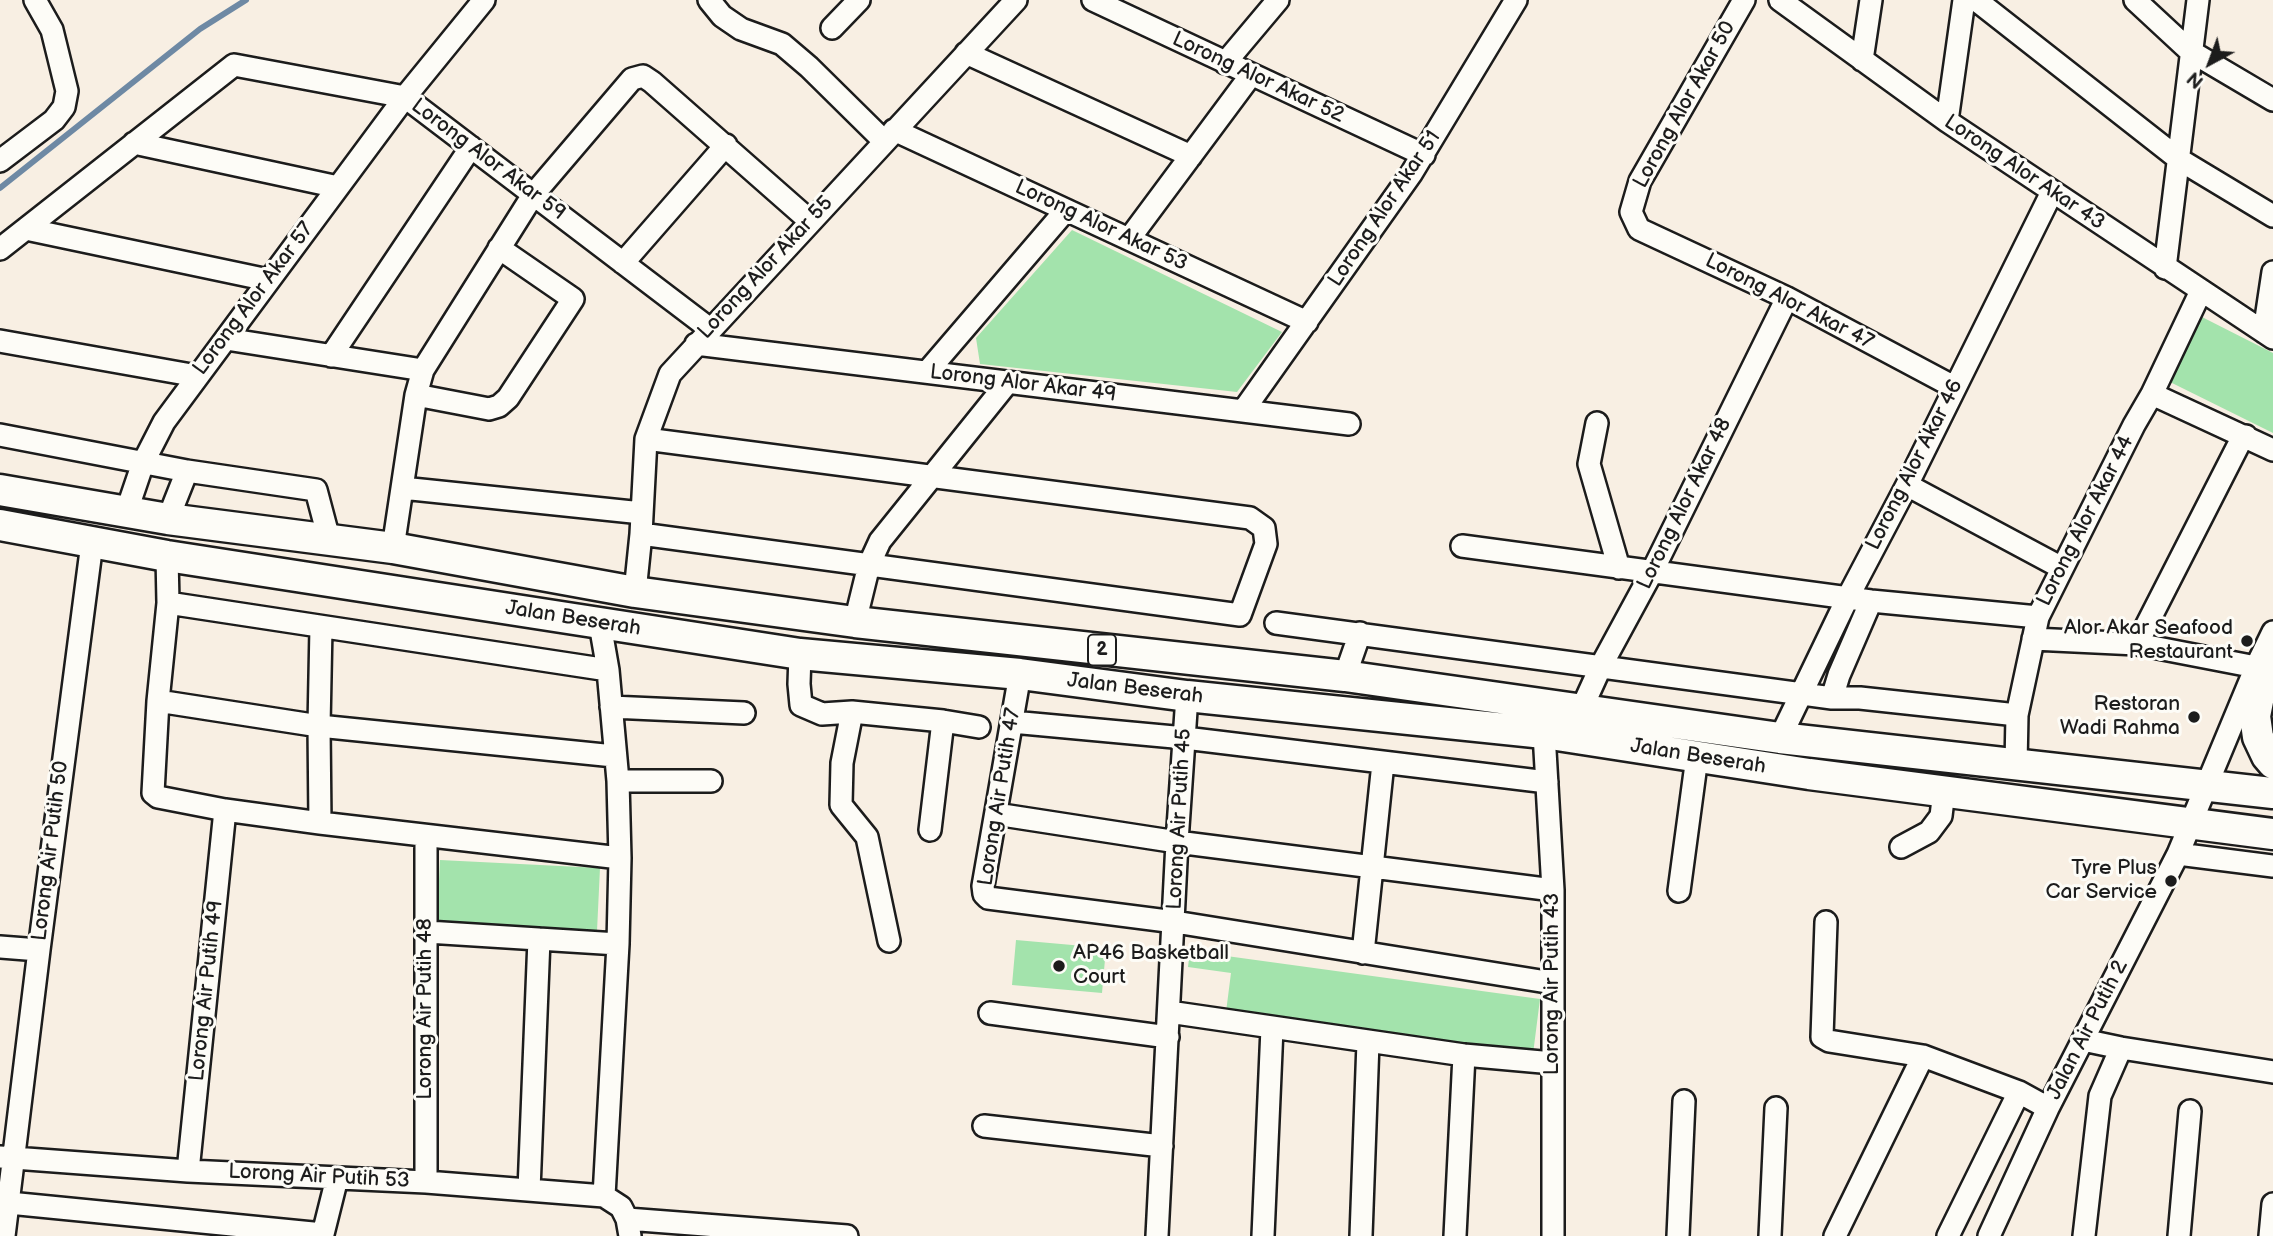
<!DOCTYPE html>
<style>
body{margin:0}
#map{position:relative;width:2273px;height:1236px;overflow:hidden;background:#f8efe3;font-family:"Balsamiq Sans",sans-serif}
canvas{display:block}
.north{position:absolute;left:2175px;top:28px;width:70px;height:70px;-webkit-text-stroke:5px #fdfcf7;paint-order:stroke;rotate:221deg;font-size:19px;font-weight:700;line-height:28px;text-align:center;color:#1c1c1c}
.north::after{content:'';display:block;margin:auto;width:24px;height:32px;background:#1c1c1c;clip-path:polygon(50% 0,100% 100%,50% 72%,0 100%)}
</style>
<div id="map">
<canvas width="2273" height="1236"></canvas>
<div class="north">N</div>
</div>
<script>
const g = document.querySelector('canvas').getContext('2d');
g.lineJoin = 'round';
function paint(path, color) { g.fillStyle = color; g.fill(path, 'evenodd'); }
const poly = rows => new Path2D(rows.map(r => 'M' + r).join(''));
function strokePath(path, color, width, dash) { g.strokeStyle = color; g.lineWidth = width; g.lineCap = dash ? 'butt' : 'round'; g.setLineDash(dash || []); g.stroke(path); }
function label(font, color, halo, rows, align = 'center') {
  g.font = font + ' "Balsamiq Sans",sans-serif'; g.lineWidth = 6; g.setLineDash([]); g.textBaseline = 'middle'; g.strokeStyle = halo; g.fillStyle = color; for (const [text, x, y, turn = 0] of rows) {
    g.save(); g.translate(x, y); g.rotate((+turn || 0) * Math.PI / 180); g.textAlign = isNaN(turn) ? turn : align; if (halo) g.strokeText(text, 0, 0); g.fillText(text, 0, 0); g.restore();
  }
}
const green = poly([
 [1072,230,1282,332,1237,392,980,364,976,338],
 [2202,317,2273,353,2273,433,2170,382],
 [440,860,600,868,597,931,437,922],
 [1016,940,1106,948,1102,993,1012,985],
 [1190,951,1540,999,1533,1054,1226,1012,1231,973,1188,967]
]);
const stream = poly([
 [0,188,200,29,246,0]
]);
const minor = poly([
 [709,0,722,16,741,29,782,44,809,67,884,141],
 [1093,0,1424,155],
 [1744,0,1640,181,1631,212,1639,229,1787,298,1954,387],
 [1780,0,1947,121,2273,338],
 [1976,0,2180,160,2273,216],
 [2135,0,2190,51,2273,100],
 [832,28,859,0],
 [966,53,1191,156],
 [1862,60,1871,0],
 [1225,63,1278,0],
 [1947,121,1964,0],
 [894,130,1307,322],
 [134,143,338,187],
 [0,161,54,120,64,107,67,91,52,30,35,0],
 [26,229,268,280],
 [1129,239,1251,75],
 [0,249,234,65,405,97,710,329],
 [623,263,726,145],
 [2165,268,2198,0],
 [2264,332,2273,272],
 [226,339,423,370],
 [0,341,197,376],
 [696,344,1349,424],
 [331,356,471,147],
 [927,372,1066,210],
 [2152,394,2273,450],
 [416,395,489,409,499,406,508,398,573,299,499,248],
 [1243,411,1411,174,1516,0],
 [1597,423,1589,464,1619,568],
 [0,435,187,471],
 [1907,485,2062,568],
 [402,488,642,513],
 [126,513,143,463,164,422,405,97,484,0],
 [168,519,187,471,316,490,329,539],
 [641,534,1240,615,1266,544,1264,528,1250,518,646,439],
 [1462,546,1871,601,2038,617],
 [393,548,416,395,423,370,533,195,632,79,643,76,652,82,810,221],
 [167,556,168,603,158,701,153,793,158,797,225,810,320,823,620,858],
 [635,592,641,534,646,439,670,374,1016,0],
 [168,603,608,670],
 [855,622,869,565,880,541,1008,382],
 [1276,623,1832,698,1860,698,2017,715],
 [600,624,608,670,618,781,620,858,618,944,604,1196],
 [2033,639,2137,644,2256,667],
 [2137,644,2239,444,2246,436],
 [800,654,799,684,801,705,822,714,852,712,842,763,841,805,867,837,889,941],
 [1020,674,983,886,984,894,988,898,1175,922,1553,983],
 [1345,676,1360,633],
 [1832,698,1839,675,1871,601],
 [158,701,319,726,614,756],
 [611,707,744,713],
 [1581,710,1601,666,1652,572,1787,298],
 [852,712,943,721,930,830],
 [943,721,979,727],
 [1012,722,1185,738,1547,782],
 [1544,733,1553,890,1553,1236],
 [1780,738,1848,597,1907,485,2052,192],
 [2016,765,2017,715,2038,617,2134,425,2152,394,2201,291],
 [618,781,711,781],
 [996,814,1177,842,1553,890],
 [320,823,319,726,321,627],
 [426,836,426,1182],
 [1901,847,1929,832,1941,816,1944,791],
 [2178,854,2273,866],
 [1679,891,1697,757],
 [1826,922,1822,1037,1829,1041,1923,1056,2019,1092,2048,1108],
 [427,932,618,944],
 [0,947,39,950],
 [1363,953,1383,763],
 [1169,1012,1464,1055,1553,1063],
 [990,1013,1168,1037],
 [2083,1040,2121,1048,2273,1072],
 [984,1126,1162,1146],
 [0,1157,188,1171,426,1182,604,1196,621,1207,627,1219,630,1236],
 [188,1171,225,810],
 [529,1190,539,939],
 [9,1203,323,1234,337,1178],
 [627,1219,847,1236],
 [4,1236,39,950,92,543],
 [1157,1236,1177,842,1187,696],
 [1263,1236,1272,1028],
 [1361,1236,1368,1042],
 [1455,1236,1464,1055],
 [1678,1236,1684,1101],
 [1770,1236,1776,1108],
 [1835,1236,1923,1056],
 [1948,1236,2019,1092],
 [1989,1236,2048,1108,2178,854,2256,667,2273,632],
 [2084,1236,2100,1096,2121,1048],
 [2179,1236,2190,1111],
 [2270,1236,2273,1204]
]);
const highway = poly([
 [0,490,168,519,393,548,635,592,855,622,1345,676,1780,738,2273,793],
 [0,525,167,556,800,654,1020,674,1187,696,1544,733,1809,774,2273,834],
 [2273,651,2259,696,2255,716,2258,737,2267,756,2273,763]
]);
const markers = [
 [2247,641,7,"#1c1c1c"],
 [2194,717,7,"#1c1c1c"],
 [2171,881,7,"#1c1c1c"],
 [1059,966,7,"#1c1c1c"]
];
const shields = [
 [1102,650,28]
];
const shieldNames = [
 ["2",1102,650]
];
const streetNames = [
 ["Lorong Alor Akar 52",1258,78,25],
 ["Lorong Alor Akar 50",1685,105,-61],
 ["Lorong Alor Akar 59",488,160,37],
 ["Lorong Alor Akar 43",2024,173,34],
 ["Lorong Alor Akar 51",1385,209,-56],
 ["Lorong Alor Akar 53",1101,226,25],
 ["Lorong Alor Akar 55",766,268,-47],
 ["Lorong Alor Akar 57",254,299,-53],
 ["Lorong Alor Akar 47",1789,302,27],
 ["Lorong Alor Akar 49",1023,384,7],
 ["Lorong Alor Akar 46",1915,465,-63],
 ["Lorong Alor Akar 48",1685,504,-64],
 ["Lorong Alor Akar 44",2086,521,-63],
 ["Jalan Beserah",573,619,9],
 ["Jalan Beserah",1135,689,7],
 ["Jalan Beserah",1698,757,9],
 ["Lorong Air Putih 47",1000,797,-81],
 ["Lorong Air Putih 45",1180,819,-87],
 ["Lorong Air Putih 50",51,851,-83],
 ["Lorong Air Putih 43",1553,984,-90],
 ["Lorong Air Putih 49",207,991,-84],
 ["Lorong Air Putih 48",426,1009,-90],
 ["Jalan Air Putih 2",2088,1030,-63],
 ["Lorong Air Putih 53",319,1177,3]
];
const poiNames = [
 ["Alor Akar Seafood",2233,629],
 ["Restaurant",2233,653],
 ["Restoran",2180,705],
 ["Wadi Rahma",2180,729],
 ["Tyre Plus",2157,869],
 ["Car Service",2157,893],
 ["AP46 Basketball",1073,954,"left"],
 ["Court",1073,978,"left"]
];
paint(green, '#a3e3ac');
strokePath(stream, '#6e89a4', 6);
strokePath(minor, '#1c1c1c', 26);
strokePath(highway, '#1c1c1c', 35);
strokePath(minor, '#fdfcf7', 21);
strokePath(highway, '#fdfcf7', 30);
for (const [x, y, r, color] of markers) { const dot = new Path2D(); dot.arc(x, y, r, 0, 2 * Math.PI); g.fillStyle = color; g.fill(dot); strokePath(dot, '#fdfcf7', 2.5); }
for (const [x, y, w] of shields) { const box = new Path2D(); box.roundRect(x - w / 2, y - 15.5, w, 31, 5); g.fillStyle = '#fdfcf7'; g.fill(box); strokePath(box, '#1c1c1c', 2); }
label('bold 19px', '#1c1c1c', null, shieldNames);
label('21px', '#1c1c1c', '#fdfcf7', streetNames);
label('21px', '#1c1c1c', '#fdfcf7', poiNames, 'right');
</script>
